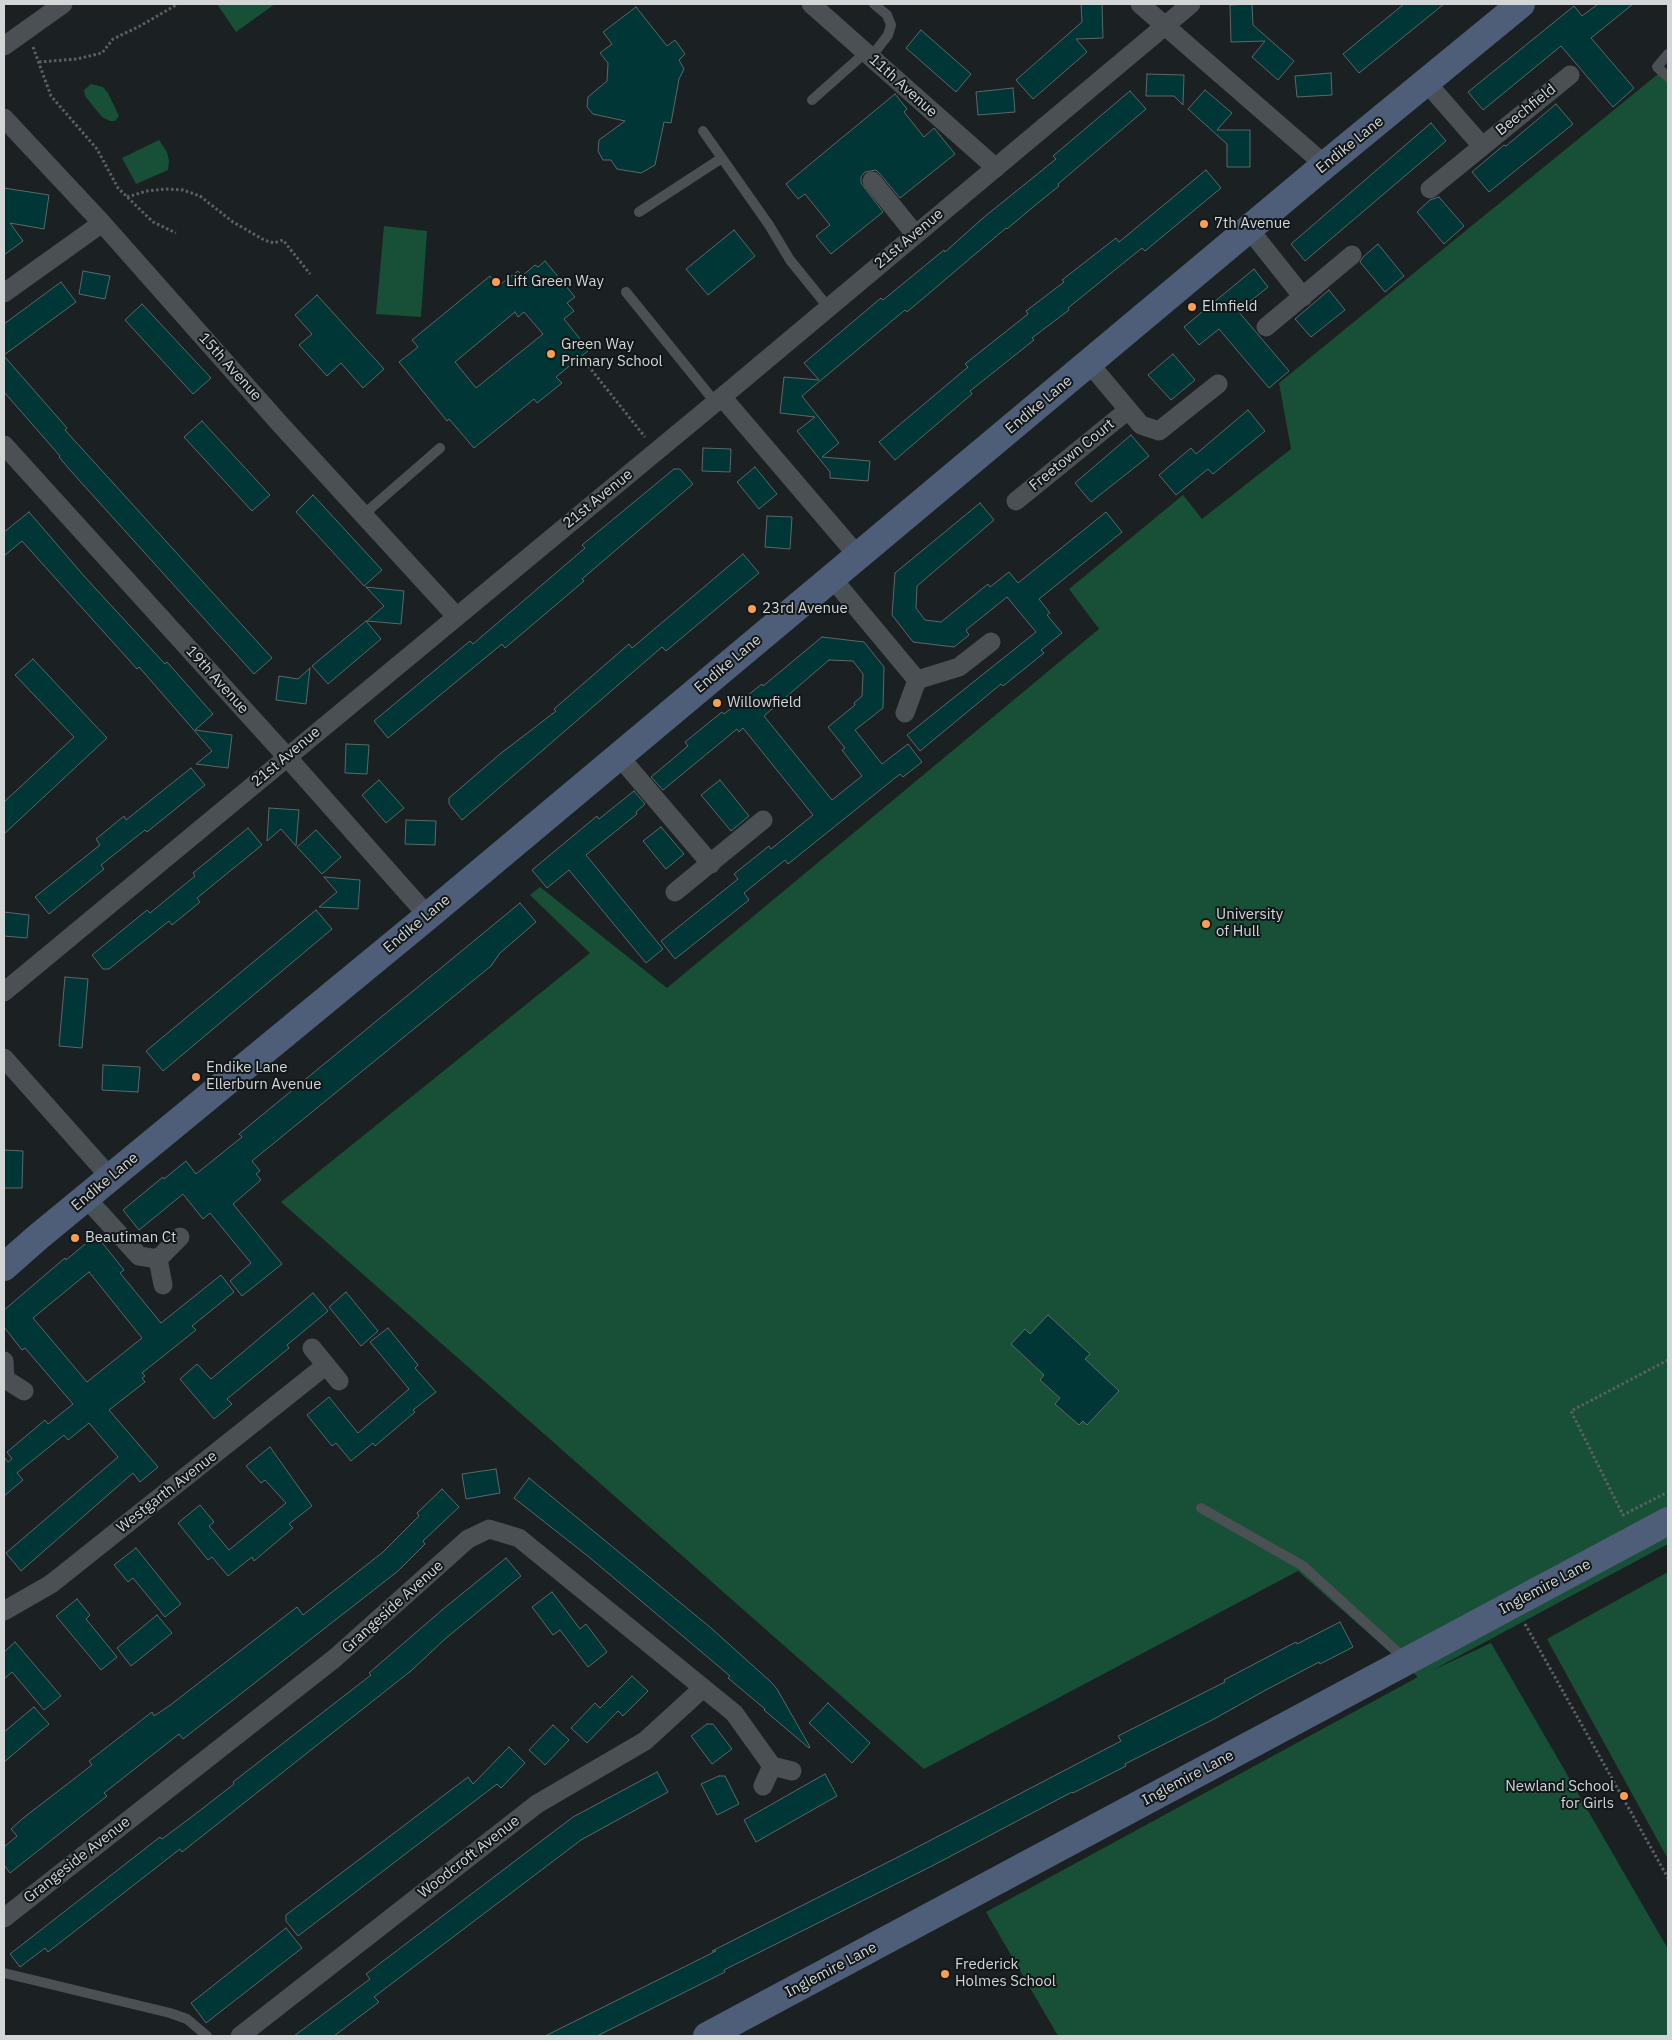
<!DOCTYPE html>
<style>
body{margin:0}
#map{position:relative;width:1672px;height:2040px;overflow:hidden;background:#1b2023;font-family:"IBM Plex Sans",sans-serif}
canvas{display:block}
.frame{position:absolute;inset:0;border:5px solid #d2d6d7;pointer-events:none}
</style>
<div id="map">
<canvas width="1672" height="2040"></canvas>
<div class="frame"></div>
</div>
<script>
const g = document.querySelector('canvas').getContext('2d');
g.lineJoin = 'round';
function paint(path, color) { g.fillStyle = color; g.fill(path, 'evenodd'); }
const poly = rows => new Path2D(rows.map(r => 'M' + r).join(''));
function strokePath(path, color, width, dash) { g.strokeStyle = color; g.lineWidth = width; g.lineCap = dash ? 'butt' : 'round'; g.setLineDash(dash || []); g.stroke(path); }
function label(font, color, halo, rows, align = 'center') {
  g.font = font + ' "IBM Plex Sans",sans-serif'; g.lineWidth = 4; g.setLineDash([]); g.textBaseline = 'middle'; g.strokeStyle = halo; g.fillStyle = color; for (const [text, x, y, turn = 0] of rows) {
    g.save(); g.translate(x, y); g.rotate((+turn || 0) * Math.PI / 180); g.textAlign = isNaN(turn) ? turn : align; if (halo) g.strokeText(text, 0, 0); g.fillText(text, 0, 0); g.restore();
  }
}
const green = poly([
 [217,4,275,4,236,32],
 [1658,74,1668,83,1668,1544,1431,1671,1491,1643,1668,1949,1668,2036,1058,2036,986,1912,1418,1677,1298,1571,924,1769,281,1202,590,953,530,895,540,887,667,988,1099,629,1069,589,1183,495,1202,519,1291,449,1279,383],
 [91,84,103,87,108,93,119,116,115,121,110,121,102,117,85,96,84,90],
 [159,140,167,152,169,161,168,170,136,184,122,158],
 [384,226,427,231,421,317,376,314],
 [1668,1572,1668,1859,1547,1639]
]);
const building = poly([
 [1081,4,1102,4,1103,38,1076,39,1087,52,1033,99,1016,80,1082,22,1081,4],
 [1252,4,1253,25,1294,61,1278,80,1252,57,1265,41,1231,42,1230,5,1252,4],
 [1404,4,1444,4,1359,73,1343,54,1404,4],
 [1598,4,1633,4,1591,38,1634,88,1613,107,1561,46,1483,110,1468,92,1574,6,1582,16,1598,4],
 [636,7,667,46,675,40,685,54,679,60,684,69,679,79,671,123,664,122,655,165,641,173,617,169,611,160,603,160,598,151,599,140,625,121,593,114,587,107,588,97,607,81,608,63,600,53,612,44,603,32,636,7],
 [921,30,971,74,956,92,906,48,921,30],
 [1331,73,1332,95,1297,97,1295,76,1331,73],
 [1147,74,1184,75,1183,105,1174,96,1146,96,1147,74],
 [1013,88,1015,112,978,115,976,92,1013,88],
 [1205,90,1232,113,1217,130,1250,130,1250,167,1227,167,1227,144,1188,109,1205,90],
 [1130,91,1146,109,1058,184,1059,186,1033,207,1007,229,1006,228,907,312,905,310,802,396,839,443,822,457,870,461,868,481,830,478,830,472,797,431,815,417,780,413,784,377,819,380,804,363,881,298,883,300,944,250,945,252,983,218,1056,159,1053,156,1130,91],
 [895,94,907,109,904,112,924,137,934,128,955,154,900,198,880,174,876,170,865,172,861,177,861,183,883,212,831,254,816,236,830,225,805,194,798,199,786,184,895,94],
 [1556,104,1573,124,1489,192,1472,172,1504,145,1506,146,1556,104],
 [1431,123,1446,141,1305,261,1291,244,1431,123],
 [1206,170,1221,188,1145,251,1142,248,1068,308,1069,310,1032,338,1034,340,970,391,972,394,895,460,879,442,968,367,965,364,1028,314,1026,311,1064,282,1062,280,1116,238,1119,242,1206,170],
 [4,188,49,195,44,229,10,223,23,241,4,255,4,188],
 [1439,197,1464,226,1444,244,1417,212,1430,200,1439,197],
 [734,230,755,256,708,295,686,269,734,230],
 [1378,244,1404,276,1385,292,1360,262,1363,257,1378,244],
 [545,261,575,297,567,303,574,311,564,319,589,350,556,377,562,383,537,403,534,399,474,448,449,419,447,421,399,362,418,347,412,340,490,276,498,286,518,271,522,276,535,265,538,267,545,261],
 [515,312,518,317,524,312,543,334,476,388,455,362,515,312],
 [1254,269,1268,287,1238,311,1289,371,1269,388,1219,329,1199,345,1184,327,1254,269],
 [83,271,110,276,105,299,79,294,83,271],
 [61,282,76,302,4,355,4,324,61,282],
 [1329,290,1345,310,1311,337,1295,319,1329,290],
 [317,295,384,369,363,388,341,363,327,376,299,345,312,334,295,315,317,295],
 [142,304,211,378,193,394,125,320,142,304],
 [1173,354,1195,380,1171,400,1148,375,1173,354],
 [4,356,67,428,65,430,272,658,254,674,70,470,59,457,60,456,4,392,4,356],
 [1248,410,1265,431,1213,474,1208,469,1176,495,1159,475,1191,448,1196,454,1248,410],
 [202,421,270,495,252,511,184,437,202,421],
 [1131,435,1149,456,1091,502,1075,483,1131,435],
 [703,448,731,449,730,472,702,471,703,448],
 [755,467,777,494,759,509,737,482,755,467],
 [674,469,680,469,693,484,582,579,584,581,505,648,502,644,388,738,374,721,470,641,473,644,585,548,582,545,674,469],
 [313,495,382,570,364,586,296,512,313,495],
 [980,503,994,520,917,586,916,608,925,620,941,622,988,584,990,587,1009,572,1018,583,1106,512,1122,532,1039,599,1050,613,1047,615,1062,633,1041,650,1044,653,1003,686,1001,684,920,751,907,735,1036,632,1007,597,966,630,969,635,954,647,913,642,892,615,895,573,980,503],
 [29,512,84,576,165,664,167,662,213,714,195,730,232,735,228,768,196,764,212,751,139,667,137,669,22,541,4,556,4,532,29,512],
 [767,516,792,517,790,549,765,547,767,516],
 [743,554,759,573,666,651,662,647,462,820,449,804,449,798,500,754,556,711,554,709,629,644,632,648,743,554],
 [366,587,404,591,401,624,367,621,384,606,366,587],
 [366,621,381,639,328,684,312,666,366,621],
 [822,637,864,642,884,667,883,708,855,730,882,764,908,744,922,762,903,777,900,774,788,864,785,860,744,893,749,900,675,959,661,941,738,879,734,874,769,846,771,849,813,815,743,728,739,732,737,729,663,790,651,777,688,746,685,742,722,712,724,714,762,684,763,686,822,637],
 [829,660,853,661,863,674,862,696,854,703,855,705,828,727,845,748,842,750,862,776,832,800,764,716,829,660],
 [33,659,107,738,4,834,4,802,74,737,15,675,33,659],
 [310,668,306,704,276,700,279,676,298,679,310,668],
 [346,744,369,745,367,774,345,773,346,744],
 [191,768,205,785,147,832,145,830,101,865,104,869,49,914,35,897,100,845,96,839,124,816,126,820,191,768],
 [379,780,404,808,386,823,362,795,379,780],
 [720,780,749,816,731,831,701,795,720,780],
 [634,791,645,804,636,812,637,814,586,855,663,949,646,963,569,870,547,888,532,870,597,816,599,819,634,791],
 [269,808,299,810,296,846,281,829,267,841,269,808],
 [406,820,436,821,435,845,405,844,406,820],
 [661,827,684,854,666,869,643,841,661,827],
 [248,828,262,845,197,898,200,902,172,925,169,921,109,969,103,969,92,955,147,910,150,913,195,876,193,873,248,828],
 [316,830,341,857,322,874,297,847,316,830],
 [324,877,360,880,358,909,319,907,337,892,324,877],
 [520,903,536,922,500,953,491,966,252,1161,260,1171,256,1174,261,1180,233,1204,282,1264,242,1296,230,1281,251,1263,210,1213,203,1219,183,1194,139,1230,123,1210,163,1177,164,1179,186,1161,196,1174,242,1137,239,1134,520,903],
 [316,910,332,929,163,1071,146,1051,316,910],
 [4,912,29,915,27,938,4,936,4,912],
 [65,977,88,979,82,1048,59,1046,65,977],
 [103,1065,140,1067,138,1092,102,1090,103,1065],
 [4,1150,23,1151,22,1188,4,1188,4,1150],
 [96,1235,124,1270,120,1273,161,1323,221,1275,234,1292,192,1326,196,1330,142,1373,145,1376,142,1378,145,1382,109,1410,158,1467,140,1482,133,1473,21,1571,6,1553,118,1457,89,1423,68,1440,64,1435,17,1473,23,1480,4,1496,4,1457,8,1462,12,1459,7,1452,45,1420,48,1424,73,1404,25,1348,22,1350,4,1327,4,1310,65,1258,66,1260,96,1235],
 [89,1272,142,1338,87,1382,33,1318,89,1272],
 [346,1292,378,1331,361,1346,329,1307,346,1292],
 [313,1293,328,1311,287,1345,289,1348,227,1399,232,1404,214,1419,180,1379,197,1364,211,1379,313,1293],
 [1048,1315,1090,1354,1085,1359,1119,1391,1087,1425,1083,1421,1079,1425,1055,1404,1060,1398,1040,1380,1044,1375,1011,1344,1025,1329,1030,1334,1048,1315],
 [388,1328,418,1365,415,1368,436,1392,413,1410,415,1412,375,1446,373,1443,351,1461,336,1443,332,1446,307,1415,329,1397,358,1433,409,1389,370,1342,388,1328],
 [270,1447,312,1506,289,1524,293,1528,274,1544,254,1561,252,1557,228,1576,212,1557,208,1560,178,1523,200,1505,214,1522,209,1526,229,1550,286,1503,265,1480,261,1483,246,1466,270,1447],
 [496,1469,500,1493,466,1499,462,1474,496,1469],
 [529,1478,711,1628,771,1682,777,1689,810,1747,809,1748,764,1710,765,1709,728,1678,730,1676,589,1557,514,1498,529,1478],
 [442,1489,459,1507,423,1541,425,1544,398,1571,183,1739,179,1734,104,1793,107,1796,10,1873,4,1865,4,1847,17,1836,11,1829,22,1819,92,1765,89,1761,152,1712,154,1716,169,1706,297,1607,303,1615,383,1552,419,1516,417,1513,442,1489],
 [136,1548,181,1604,165,1617,133,1578,128,1582,114,1565,136,1548],
 [506,1558,521,1576,445,1639,412,1670,182,1852,180,1849,48,1952,45,1948,20,1967,10,1954,160,1837,162,1839,198,1812,234,1784,233,1782,371,1675,369,1673,442,1610,506,1558],
 [552,1592,580,1629,586,1624,607,1652,588,1667,560,1630,553,1635,532,1607,552,1592],
 [77,1599,90,1615,86,1619,117,1657,101,1670,56,1616,77,1599],
 [157,1615,172,1633,131,1666,117,1648,157,1615],
 [1340,1622,1353,1647,1320,1664,1319,1662,1264,1691,1214,1719,1125,1764,1126,1766,1073,1793,1072,1792,932,1866,724,1970,725,1972,597,2036,545,2036,682,1968,716,1951,712,1951,906,1853,1121,1741,1118,1736,1205,1692,1225,1682,1224,1680,1296,1642,1297,1644,1340,1622],
 [15,1642,61,1696,44,1710,12,1672,4,1679,4,1652,15,1642],
 [632,1676,648,1691,623,1716,618,1711,587,1743,571,1728,595,1703,600,1708,632,1676],
 [828,1703,870,1743,852,1763,809,1723,828,1703],
 [34,1707,49,1724,4,1762,4,1732,34,1707],
 [707,1724,713,1724,732,1749,712,1764,691,1736,707,1724],
 [553,1725,569,1740,545,1765,529,1750,553,1725],
 [509,1747,525,1763,501,1788,497,1784,298,1936,286,1921,286,1915,468,1777,473,1784,509,1747],
 [657,1772,668,1792,581,1840,374,1997,379,2002,334,2036,294,2036,370,1979,366,1974,573,1817,657,1772],
 [825,1774,837,1796,756,1842,744,1820,825,1774],
 [719,1776,725,1776,739,1804,717,1815,701,1784,719,1776],
 [286,1928,302,1948,206,2023,191,2003,286,1928]
]);
const path = poly([
 [33,47,51,96,97,149,118,188,153,222,176,233],
 [39,62,77,59,102,53,113,39,140,26,178,4],
 [127,197,147,191,166,189,183,190,200,196,233,222,264,240,274,243,283,240,310,274],
 [582,358,645,437],
 [1668,1360,1571,1411,1623,1515,1668,1492],
 [1525,1624,1668,1878]
]);
const lane = poly([
 [1668,54,1657,67,1668,77],
 [871,57,888,35,891,25,887,15,874,4],
 [812,100,866,52],
 [703,131,769,225,790,260,828,307],
 [639,212,722,158],
 [626,292,715,402],
 [363,515,440,448],
 [1201,1508,1303,1566,1406,1660],
 [4,1973,170,2013,187,2019,207,2036]
]);
const street = poly([
 [811,4,996,168],
 [1140,4,1325,165],
 [4,46,63,4],
 [1427,83,1482,146],
 [4,118,102,223,280,424,456,616],
 [872,181,915,234],
 [1430,189,1570,75],
 [1249,229,1303,297],
 [4,293,102,223],
 [1266,327,1352,255],
 [1089,363,1141,425,1159,431,1218,384],
 [722,397,858,556],
 [4,445,287,757,428,916],
 [1016,501,1128,410],
 [832,578,917,680],
 [905,713,917,680,959,667,991,642],
 [618,755,711,864],
 [675,892,763,820],
 [4,992,722,397,1191,4],
 [4,1058,110,1177],
 [86,1198,139,1256,158,1259],
 [163,1285,158,1259,180,1237],
 [312,1348,339,1381],
 [4,1361,5,1379],
 [4,1380,5,1379,24,1391],
 [4,1611,51,1584,325,1366],
 [763,1786,772,1766,792,1771],
 [4,1918,335,1658,468,1539,489,1529,519,1538,734,1713,772,1766],
 [240,2036,537,1804,645,1741,703,1688]
]);
const secondary = poly([
 [4,1267,38,1237,428,916,1325,165,1521,4],
 [707,2036,1668,1521]
]);
const markers = [
 [1204,224,5,"#fb9e52"],
 [496,282,5,"#fb9e52"],
 [1192,307,5,"#fb9e52"],
 [551,354,5,"#fb9e52"],
 [752,609,5,"#fb9e52"],
 [717,703,5,"#fb9e52"],
 [1206,924,5,"#fb9e52"],
 [196,1077,5,"#fb9e52"],
 [75,1238,5,"#fb9e52"],
 [1624,1796,5,"#fb9e52"],
 [945,1974,5,"#fb9e52"]
];
const streetNames = [
 ["11th Avenue",903,86,42],
 ["Beechfield",1526,110,-39],
 ["Endike Lane",1350,145,-39],
 ["21st Avenue",909,239,-40],
 ["15th Avenue",230,367,48],
 ["Endike Lane",1039,405,-40],
 ["Freetown Court",1072,455,-39],
 ["21st Avenue",598,499,-39],
 ["Endike Lane",728,664,-40],
 ["19th Avenue",217,680,48],
 ["21st Avenue",286,757,-40],
 ["Endike Lane",417,924,-40],
 ["Endike Lane",105,1182,-40],
 ["Westgarth Avenue",167,1492,-38],
 ["Inglemire Lane",1545,1587,-28],
 ["Grangeside Avenue",393,1607,-42],
 ["Inglemire Lane",1188,1778,-28],
 ["Woodcroft Avenue",469,1857,-38],
 ["Grangeside Avenue",77,1860,-38],
 ["Inglemire Lane",831,1970,-28]
];
const poiNames = [
 ["7th Avenue",1214,224],
 ["Lift Green Way",506,282],
 ["Elmfield",1202,307],
 ["Green Way",561,345],
 ["Primary School",561,362],
 ["23rd Avenue",762,609],
 ["Willowfield",727,703],
 ["University",1216,915],
 ["of Hull",1216,932],
 ["Endike Lane",206,1068],
 ["Ellerburn Avenue",206,1085],
 ["Beautiman Ct",85,1238],
 ["Newland School",1614,1787,"right"],
 ["for Girls",1614,1804,"right"],
 ["Frederick",955,1965],
 ["Holmes School",955,1982]
];
paint(green, '#175037');
paint(building, '#003636');
strokePath(building, '#5f6767', 1);
strokePath(path, '#5b6062', 3, [2.5, 2.5]);
strokePath(lane, '#4a5053', 10);
strokePath(street, '#4a5053', 19);
strokePath(secondary, '#4f5e78', 28);
for (const [x, y, r, color] of markers) { const dot = new Path2D(); dot.arc(x, y, r, 0, 2 * Math.PI); g.fillStyle = color; g.fill(dot); strokePath(dot, '#12171a', 2); }
label('15px', '#d2d6d7', '#12171a', streetNames);
label('15px', '#d2d6d7', '#12171a', poiNames, 'left');
</script>
